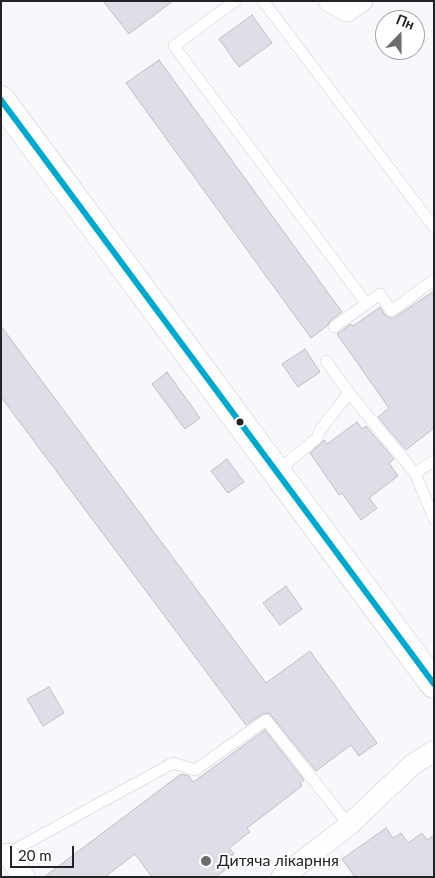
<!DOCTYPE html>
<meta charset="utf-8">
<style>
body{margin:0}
#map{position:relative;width:435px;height:878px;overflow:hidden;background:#f7f7fc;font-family:Lato,sans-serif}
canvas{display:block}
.frame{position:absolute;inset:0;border:2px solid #232226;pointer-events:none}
.north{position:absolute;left:375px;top:10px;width:50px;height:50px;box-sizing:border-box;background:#fff;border:1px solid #a7a7a8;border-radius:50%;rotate:22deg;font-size:14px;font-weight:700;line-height:20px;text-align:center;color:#232226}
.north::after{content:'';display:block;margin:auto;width:18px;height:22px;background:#6d6d71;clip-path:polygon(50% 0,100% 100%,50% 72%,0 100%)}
.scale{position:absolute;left:10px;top:846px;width:64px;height:22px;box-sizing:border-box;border:2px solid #232226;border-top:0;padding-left:6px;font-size:15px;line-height:18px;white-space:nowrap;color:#232226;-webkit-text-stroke:4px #fff;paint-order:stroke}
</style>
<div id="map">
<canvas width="435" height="878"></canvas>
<div class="frame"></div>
<div class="north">Пн</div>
<div class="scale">20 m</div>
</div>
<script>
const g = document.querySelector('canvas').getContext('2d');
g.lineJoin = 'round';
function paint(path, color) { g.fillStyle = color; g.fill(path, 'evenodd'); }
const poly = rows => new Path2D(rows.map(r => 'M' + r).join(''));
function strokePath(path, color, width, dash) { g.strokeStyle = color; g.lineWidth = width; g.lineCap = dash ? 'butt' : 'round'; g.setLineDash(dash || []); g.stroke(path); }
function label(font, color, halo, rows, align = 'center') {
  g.font = font + ' Lato,sans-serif'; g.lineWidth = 4; g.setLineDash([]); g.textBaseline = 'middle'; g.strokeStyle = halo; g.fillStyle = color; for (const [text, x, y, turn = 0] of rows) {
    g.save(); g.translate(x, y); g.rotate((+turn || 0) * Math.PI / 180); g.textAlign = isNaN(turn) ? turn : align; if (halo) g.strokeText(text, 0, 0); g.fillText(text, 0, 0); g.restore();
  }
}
const building = poly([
 [103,1,173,1,129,34,103,1],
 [252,15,272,43,239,67,219,39,252,15],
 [159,60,342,312,330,321,327,326,311,338,126,83,159,60],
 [434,291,434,428,406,450,378,417,389,408,337,334,351,324,353,326,380,307,385,315,392,319,434,291],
 [1,326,266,683,310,651,377,743,359,756,351,745,316,771,269,713,262,714,246,725,1,397,1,326],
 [305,349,320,372,298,387,282,364,305,349],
 [167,372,200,418,185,429,152,384,167,372],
 [357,422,362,429,366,426,394,459,389,463,398,476,369,498,377,508,361,520,342,493,339,495,310,453,324,440,327,444,357,422],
 [227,459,244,482,228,493,211,471,227,459],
 [286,586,302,609,280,625,263,603,286,586],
 [49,687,64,713,43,726,27,699,49,687],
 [265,730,304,780,300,783,302,786,247,828,250,832,229,848,234,854,221,864,225,870,216,877,152,877,135,854,105,877,44,877,181,774,189,776,193,782,265,730],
 [386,828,393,838,401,833,408,843,422,833,427,840,434,835,434,877,355,877,342,859,386,828]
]);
const service = poly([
 [235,1,174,46,366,303],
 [263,1,434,227],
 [334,327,380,294,391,311,434,280],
 [326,361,349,393,415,473,434,519],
 [276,472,317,438,320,430,349,393],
 [415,473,434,461],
 [3,856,173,763,195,770,266,720,349,825]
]);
const minor = poly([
 [329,1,347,11,362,1],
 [7,854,24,877],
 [282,877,349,825,412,765,434,751]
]);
const secondary = poly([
 [1,100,434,684]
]);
const bus1 = poly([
 [1,100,434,684]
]);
const markers = [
 [240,422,4.5,"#232226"],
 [206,861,6,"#6d6d71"]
];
const poiNames = [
 ["Дитяча лікарння",217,861]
];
paint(building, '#dedee8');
strokePath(building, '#bfbfc3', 1);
strokePath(service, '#cdcdd1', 12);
strokePath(minor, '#cdcdd1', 22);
strokePath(secondary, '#cdcdd1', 29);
strokePath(service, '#fefeff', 11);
strokePath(minor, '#fefeff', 21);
strokePath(secondary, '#fefeff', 28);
strokePath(bus1, '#00a9ce', 6);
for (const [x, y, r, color] of markers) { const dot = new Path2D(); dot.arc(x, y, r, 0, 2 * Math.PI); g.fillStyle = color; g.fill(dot); strokePath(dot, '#fff', 2); }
label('16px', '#232226', '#fff', poiNames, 'left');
</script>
